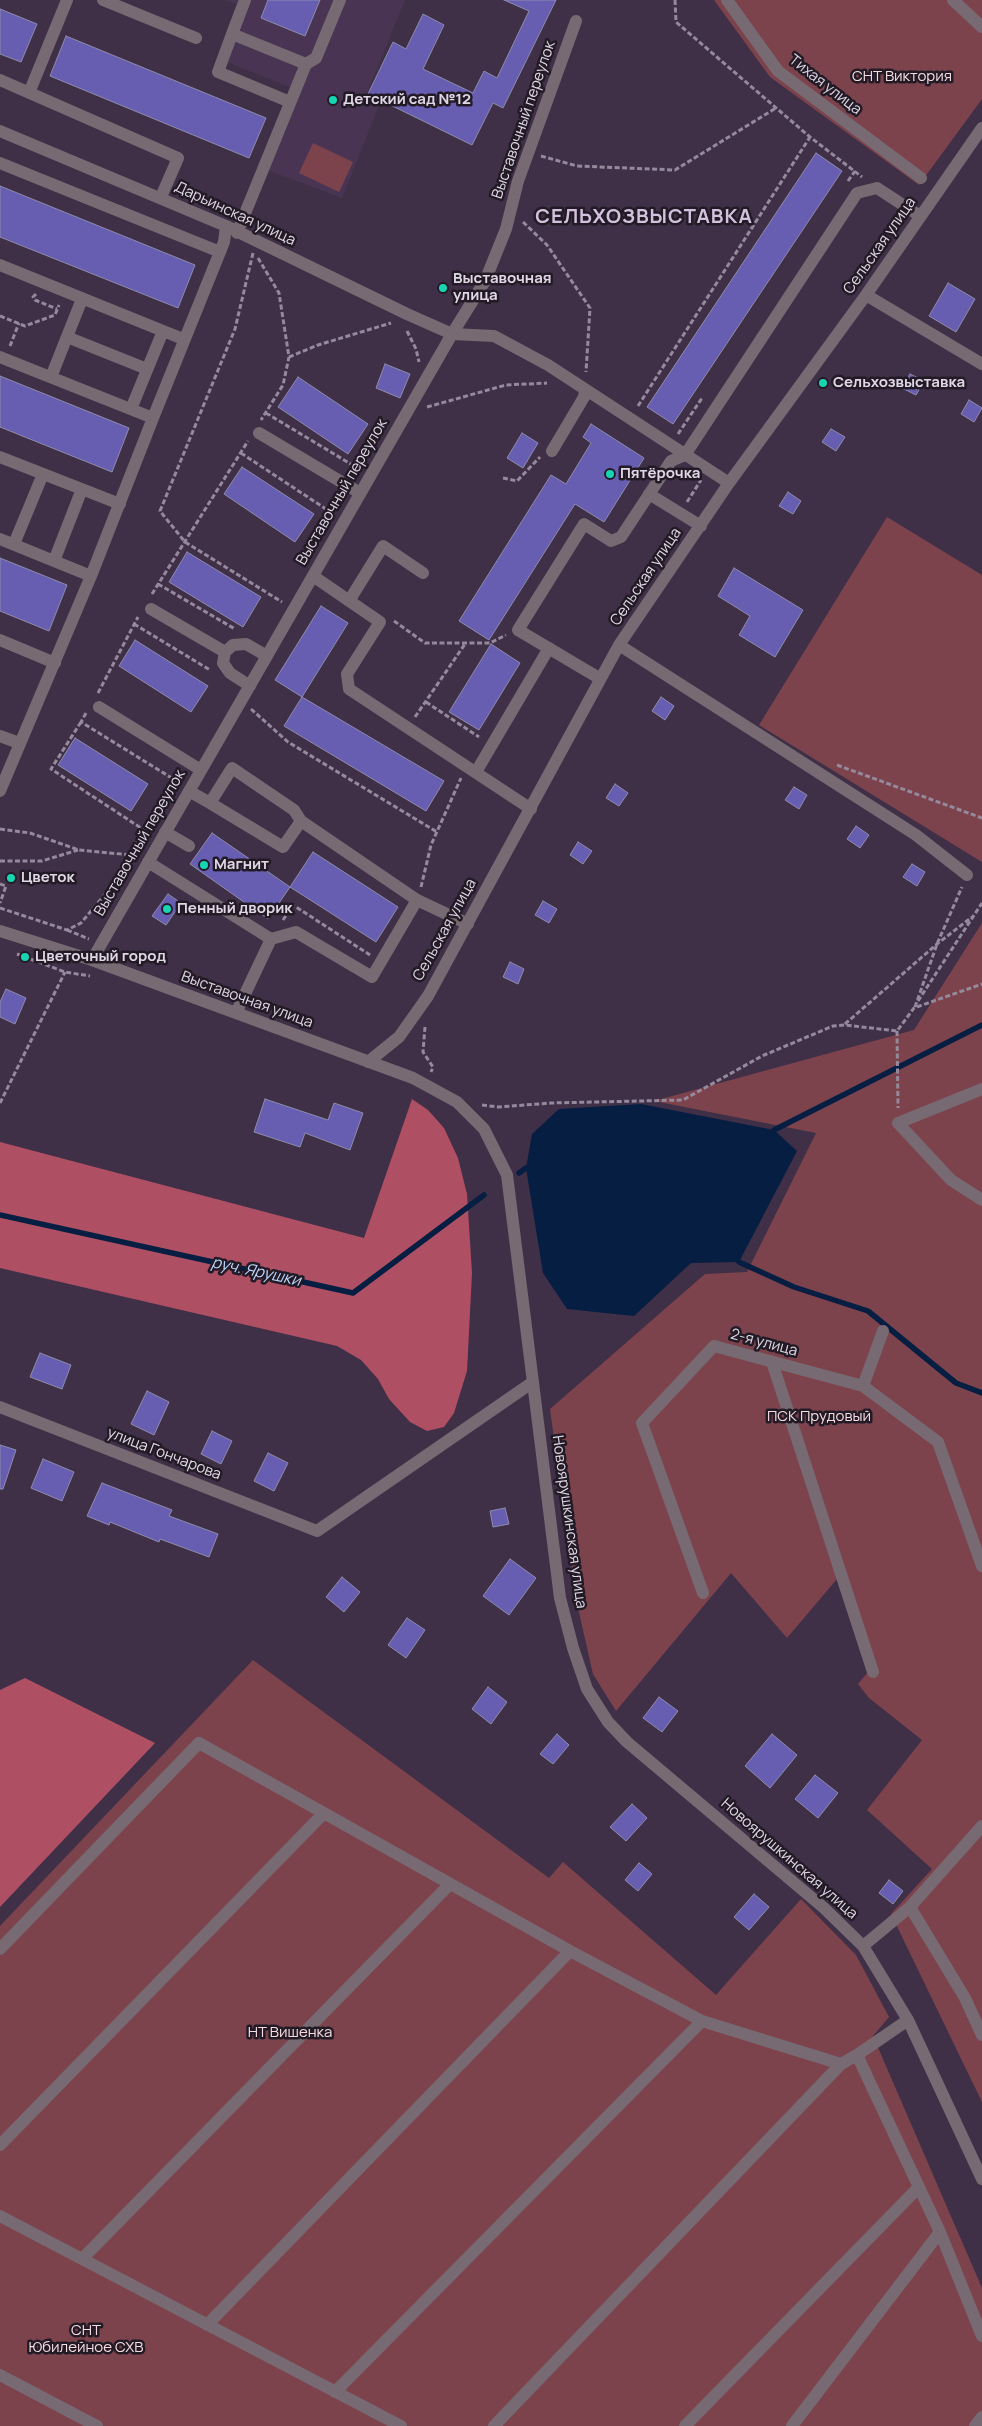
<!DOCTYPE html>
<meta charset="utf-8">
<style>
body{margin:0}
canvas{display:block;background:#3f2f47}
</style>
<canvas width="982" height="2426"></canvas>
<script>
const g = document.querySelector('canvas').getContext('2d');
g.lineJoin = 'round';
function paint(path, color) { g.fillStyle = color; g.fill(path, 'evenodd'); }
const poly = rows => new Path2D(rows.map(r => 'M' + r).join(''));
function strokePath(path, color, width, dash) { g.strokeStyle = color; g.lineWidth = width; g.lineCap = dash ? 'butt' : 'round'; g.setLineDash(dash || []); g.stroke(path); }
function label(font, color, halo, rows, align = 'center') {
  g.font = font + ' Manrope,sans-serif'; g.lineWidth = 5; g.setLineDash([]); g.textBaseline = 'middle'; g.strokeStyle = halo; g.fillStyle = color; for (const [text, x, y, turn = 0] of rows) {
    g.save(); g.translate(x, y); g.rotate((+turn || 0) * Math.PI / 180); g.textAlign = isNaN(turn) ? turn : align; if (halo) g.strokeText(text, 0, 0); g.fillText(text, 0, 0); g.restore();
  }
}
const built = poly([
 [225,0,405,0,366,96,380,103,342,198,265,169,297,90,217,58,238,5]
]);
const green = poly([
 [714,0,982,0,982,99,919,185,770,77],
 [313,143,353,162,339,192,299,173],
 [887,517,982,575,982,862,759,725],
 [982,923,982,2102,891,1914,932,1869,867,1810,922,1740,869,1698,858,1684,868,1672,837,1579,787,1638,731,1573,616,1711,593,1674,576,1599,550,1409,705,1274,747,1272,816,1133,654,1101,914,1030],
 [253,1660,549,1878,563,1862,716,1995,801,1899,856,1955,889,2017,873,2036,982,2288,982,2426,0,2426,0,1926]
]);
const forest = poly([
 [412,1099,428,1110,444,1128,458,1158,467,1194,472,1273,467,1371,454,1413,444,1427,427,1431,410,1422,389,1399,378,1379,361,1360,337,1346,0,1268,0,1142,364,1238],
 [25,1678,155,1743,0,1907,0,1690]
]);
const water = poly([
 [641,1104,774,1130,797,1151,739,1262,691,1263,634,1316,567,1309,543,1273,526,1168,532,1134,559,1109]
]);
const stream = poly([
 [774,1130,982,1025],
 [519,1173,526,1168],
 [0,1215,353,1293,484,1195],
 [739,1262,794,1287,868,1311,956,1383,982,1393]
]);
const building = poly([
 [268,0,320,0,305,36,261,18,268,0],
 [504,0,556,0,503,108,493,103,472,145,368,94,393,42,406,49,423,14,444,25,423,69,473,93,484,71,497,78,529,11,504,0],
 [0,9,37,24,21,62,0,54,0,9],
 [66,36,266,118,249,158,50,76,66,36],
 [816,153,842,171,673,424,647,407,816,153],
 [0,186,195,265,178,308,0,237,0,186],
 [948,283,975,299,956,332,929,316,948,283],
 [385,364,410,374,400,398,376,388,385,364],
 [910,374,924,381,916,395,902,388,910,374],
 [0,376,129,428,112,472,0,427,0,376],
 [298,377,368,424,348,454,278,407,298,377],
 [969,400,982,408,974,422,961,414,969,400],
 [591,424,644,458,604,522,575,504,489,640,459,621,551,475,566,484,591,443,583,437,591,424],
 [831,429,845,437,836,451,822,442,831,429],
 [522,433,538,443,523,468,507,458,522,433],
 [242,467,314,514,295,542,224,494,242,467],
 [788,492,801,501,793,514,779,506,788,492],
 [187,552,261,597,243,627,169,582,187,552],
 [0,558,67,585,49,631,0,611,0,558],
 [734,568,803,610,775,657,739,635,750,616,718,596,734,568],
 [321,606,348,623,302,697,275,680,321,606],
 [135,640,208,686,191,712,119,666,135,640],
 [491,644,520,663,479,730,449,712,491,644],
 [302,697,444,781,426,811,284,726,302,697],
 [661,697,674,706,665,720,652,711,661,697],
 [75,738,148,784,131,811,58,765,75,738],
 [615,784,628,793,619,806,606,798,615,784],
 [794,787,807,795,799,809,785,800,794,787],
 [856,826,869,835,860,848,847,839,856,826],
 [212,833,290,887,268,919,190,864,212,833],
 [578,842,592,851,583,864,570,855,578,842],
 [313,852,398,907,376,942,290,887,313,852],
 [912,864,925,872,917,886,903,877,912,864],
 [168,894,181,903,166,925,152,916,168,894],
 [543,901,557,909,549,923,535,915,543,901],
 [510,962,524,969,518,984,503,977,510,962],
 [6,989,26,998,15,1024,0,1017,0,1002,6,989],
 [265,1099,328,1120,334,1103,363,1113,350,1150,305,1133,300,1147,254,1132,265,1099],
 [40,1353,71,1365,62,1389,30,1377,40,1353],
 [147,1391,169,1402,154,1435,131,1424,147,1391],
 [212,1431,232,1441,221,1464,201,1454,212,1431],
 [0,1445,16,1450,3,1489,0,1489,0,1445],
 [268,1453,288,1463,274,1491,254,1481,268,1453],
 [43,1459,74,1472,62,1501,31,1488,43,1459],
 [102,1483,172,1510,169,1516,218,1534,209,1557,160,1539,159,1542,110,1522,109,1525,87,1516,102,1483],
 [505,1508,509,1524,493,1527,490,1511,505,1508],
 [510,1559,536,1578,509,1615,483,1596,510,1559],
 [342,1577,360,1592,344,1612,326,1597,342,1577],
 [407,1618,425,1630,406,1658,388,1645,407,1618],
 [488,1687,507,1702,491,1724,472,1709,488,1687],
 [659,1697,678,1711,662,1732,643,1718,659,1697],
 [557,1734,569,1745,553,1764,540,1754,557,1734],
 [772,1734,797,1755,770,1788,745,1766,772,1734],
 [815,1775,838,1793,818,1818,795,1799,815,1775],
 [632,1804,647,1818,626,1841,610,1827,632,1804],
 [639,1863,652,1874,638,1891,625,1880,639,1863],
 [889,1880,903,1891,893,1904,879,1893,889,1880],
 [754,1894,769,1907,749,1930,734,1917,754,1894]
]);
const path = poly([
 [675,0,676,22,810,137,862,177],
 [541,156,577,166,675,170,776,108],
 [848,181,855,171],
 [523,222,547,245,590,308,586,372],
 [253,253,235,329,160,511,185,542,282,602],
 [258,258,279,293,289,357,283,385,261,420],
 [36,294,33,297,35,300,57,309],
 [0,316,25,326,55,315,59,305],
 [407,331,416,349,419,362],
 [10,346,19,323],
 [289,357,318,345,391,323],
 [638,406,810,137],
 [427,407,506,385,547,383],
 [266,413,359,469],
 [678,434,702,398],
 [241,453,332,513],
 [503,478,517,481,540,457],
 [687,502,701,480],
 [158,584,235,629],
 [152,594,248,441],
 [394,621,425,643,490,643,506,635],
 [134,624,210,670],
 [98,693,138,617],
 [426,702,479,737],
 [251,709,288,742,437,832],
 [86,713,81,722,175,780],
 [415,717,465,644],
 [81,722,51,769,144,830],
 [837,765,982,818],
 [0,829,30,833,79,850,131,855],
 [0,861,42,861,78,850],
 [0,884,6,886,0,903],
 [421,887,431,845,461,778],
 [0,908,67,930,81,923,107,892,180,772],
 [283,920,293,905,370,955],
 [67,930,89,939],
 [17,954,65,972,90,976],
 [918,1001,982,903],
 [915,1007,937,944,962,887],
 [845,1024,937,944,972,917],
 [425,1027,423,1052,433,1067,431,1072],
 [897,1031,898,1108],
 [0,1103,65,972],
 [482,1105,498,1107,551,1103,683,1100,762,1056,833,1026,845,1025,897,1031,914,1008,982,984]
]);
const minor = poly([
 [103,0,196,38],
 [245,0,232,34,306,64],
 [727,0,778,71,921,178],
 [953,0,982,27],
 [232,34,218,72,290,102],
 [0,80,178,158,161,197],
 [29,93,67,0],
 [0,131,226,226,407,314,452,334,494,336,548,365,729,483],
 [0,163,220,252],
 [237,233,306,64,316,58,340,0],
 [0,265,183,339],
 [866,295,982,364],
 [67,337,147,369],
 [0,357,153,418,91,576],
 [51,377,82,299],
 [131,409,163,331],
 [153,418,224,242,226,226],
 [259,433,360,493],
 [552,451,584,397,585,390],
 [0,457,120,504],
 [649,494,701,526],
 [0,539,91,576,0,791],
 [14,544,43,474],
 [54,561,82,489],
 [313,576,380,622,347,674,349,689,531,809],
 [349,601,383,546,423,573],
 [151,609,225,652],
 [0,640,55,663],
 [619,645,916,835,967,875],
 [599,678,518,630,584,524,611,541,621,537,671,461,685,455,857,193,877,188,920,216],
 [250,686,230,673,223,663,225,652,233,645,246,644,267,656],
 [99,707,201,770],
 [0,736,19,743],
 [476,772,549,648],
 [189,791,210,803],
 [165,832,189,846],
 [148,862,271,939,296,932,372,977,417,900,301,821,283,847,210,803,232,768,294,810,301,821],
 [417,900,468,924],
 [0,931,92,960,413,1078,457,1102,484,1129,507,1175,560,1598,573,1648,587,1689,608,1722,627,1742,824,1908,863,1946,908,2020,982,2179],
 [92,960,452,334,485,281,506,229,518,181,576,21],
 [236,1013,271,939],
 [368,1062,399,1037,428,996,619,645,729,483,866,295,982,128],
 [982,1089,898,1123,951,1180,982,1200],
 [772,1362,873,1672],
 [863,1386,883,1331],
 [0,1407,317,1531,533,1382],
 [703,1593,642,1423,714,1346,863,1386,938,1442,982,1566],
 [910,1907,965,1998,982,2035],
 [863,1946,910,1907,982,1826],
 [0,1949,199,1743,570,1951,702,2021,841,2064,857,2055],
 [0,2145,324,1813],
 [0,2216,401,2426],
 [940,2232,982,2336],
 [82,2259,450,1884],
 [207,2325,570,1951],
 [0,2375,97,2426],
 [335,2392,702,2021],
 [494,2426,841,2064],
 [685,2426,919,2187],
 [792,2426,940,2232,857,2055,908,2020],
 [975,2426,982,2417]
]);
const markers = [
 [333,100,5,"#17d5b2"],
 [443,288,5,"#17d5b2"],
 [823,383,5,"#17d5b2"],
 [610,474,5,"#17d5b2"],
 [204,865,5,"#17d5b2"],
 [11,878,5,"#17d5b2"],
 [167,909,5,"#17d5b2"],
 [25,957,5,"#17d5b2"]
];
const parkNames = [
 ["СНТ Виктория",902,77],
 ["ПСК Прудовый",819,1417],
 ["НТ Вишенка",290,2033],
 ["СНТ",86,2331],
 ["Юбилейное СХВ",86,2348]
];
const streetNames = [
 ["Тихая улица",825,85,38],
 ["Выставочный переулок",524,120,-71],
 ["Дарьинская улица",235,214,25],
 ["Сельская улица",880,246,-55],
 ["Выставочный переулок",342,492,-60],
 ["Сельская улица",646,577,-56],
 ["Выставочный переулок",140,843,-60],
 ["Сельская улица",445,930,-61],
 ["Выставочная улица",247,1000,20],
 ["2-я улица",764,1343,15],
 ["улица Гончарова",164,1454,21],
 ["Новоярушкинская улица",569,1522,82],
 ["Новоярушкинская улица",789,1859,41]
];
const poiNames = [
 ["Детский сад №12",343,100],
 ["Выставочная",453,279],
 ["улица",453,296],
 ["Сельхозвыставка",833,383],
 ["Пятёрочка",620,474],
 ["Магнит",214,865],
 ["Цветок",21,878],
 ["Пенный дворик",177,909],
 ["Цветочный город",35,957]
];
const waterNames = [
 ["руч. Ярушки",256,1272,12]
];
const districtNames = [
 ["СЕЛЬХОЗВЫСТАВКА",644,217]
];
paint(built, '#493553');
paint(green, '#7d434d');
paint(forest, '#af4f63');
paint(water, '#051e42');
strokePath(stream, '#051e42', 5.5);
paint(building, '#675eb1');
strokePath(building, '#8d8cab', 1);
strokePath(path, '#95899c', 3, [5, 2.5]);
strokePath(minor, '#786a72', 12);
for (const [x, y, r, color] of markers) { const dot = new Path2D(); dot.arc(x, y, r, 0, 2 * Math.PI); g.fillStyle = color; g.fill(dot); strokePath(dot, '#221b26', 2); }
label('15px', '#f7dbde', '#221b26', parkNames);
label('15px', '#e0d7e6', '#221b26', streetNames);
label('bold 15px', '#e0d7e6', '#221b26', poiNames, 'left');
label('italic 16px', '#bbd5fd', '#221b26', waterNames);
g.letterSpacing = '1px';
label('bold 20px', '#d3c0de', '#221b26', districtNames);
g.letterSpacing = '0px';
</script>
